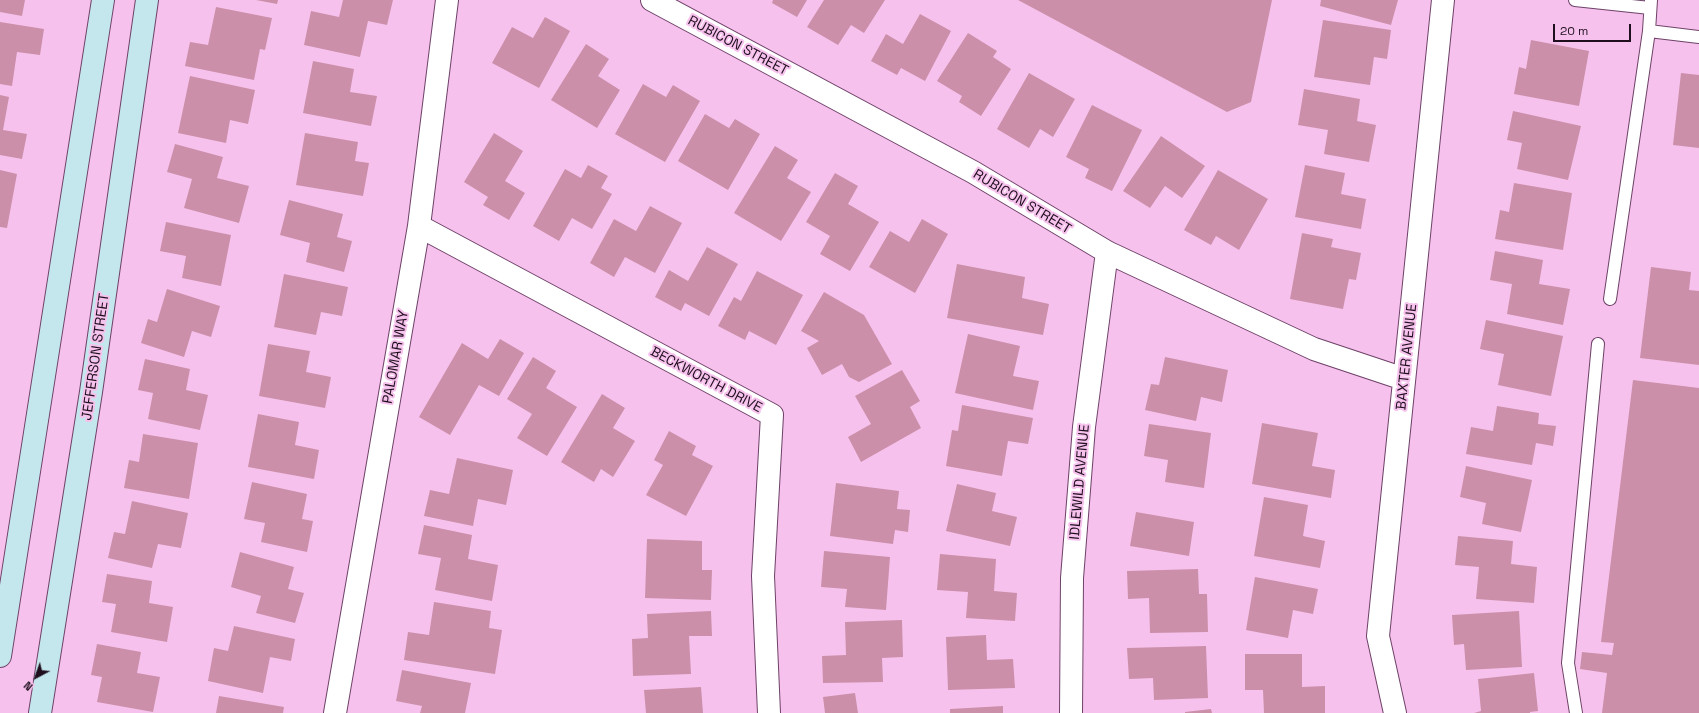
<!DOCTYPE html>
<style>
body{margin:0}
#map{position:relative;width:1699px;height:713px;overflow:hidden;background:#f6c2ed;font-family:"Space Grotesk",sans-serif}
canvas{display:block}
.north{position:absolute;left:16px;top:657px;width:40px;height:40px;-webkit-text-stroke:3px #f6c2ed;paint-order:stroke;rotate:221deg;font-size:11px;font-weight:700;line-height:16px;text-align:center;color:#1f0e1d}
.north::after{content:'';display:block;margin:auto;width:14px;height:18px;background:#1f0e1d;clip-path:polygon(50% 0,100% 100%,50% 72%,0 100%)}
.scale{position:absolute;left:1553px;top:24px;width:78px;height:18px;box-sizing:border-box;border:2px solid #1f0e1d;border-top:0;padding-left:5px;font-size:12px;line-height:14px;white-space:nowrap;color:#1f0e1d;-webkit-text-stroke:3px #f6c2ed;paint-order:stroke}
</style>
<div id="map">
<canvas width="1699" height="713"></canvas>
<div class="north">N</div>
<div class="scale">20 m</div>
</div>
<script>
const g = document.querySelector('canvas').getContext('2d');
g.lineJoin = 'round';
function paint(path, color) { g.fillStyle = color; g.fill(path, 'evenodd'); }
const poly = rows => new Path2D(rows.map(r => 'M' + r).join(''));
function strokePath(path, color, width, dash) { g.strokeStyle = color; g.lineWidth = width; g.lineCap = dash ? 'butt' : 'round'; g.setLineDash(dash || []); g.stroke(path); }
function label(font, color, halo, rows, align = 'center') {
  g.font = font + ' "Space Grotesk",sans-serif'; g.lineWidth = 4; g.setLineDash([]); g.textBaseline = 'middle'; g.strokeStyle = halo; g.fillStyle = color; for (const [text, x, y, turn = 0] of rows) {
    g.save(); g.translate(x, y); g.rotate((+turn || 0) * Math.PI / 180); g.textAlign = isNaN(turn) ? turn : align; if (halo) g.strokeText(text, 0, 0); g.fillText(text, 0, 0); g.restore();
  }
}
const building = poly([
 [0,0,25,0,22,16,0,12],
 [256,0,278,0,277,4],
 [343,0,393,0,387,25,368,21,360,57,304,45,311,11,339,17],
 [773,0,807,0,797,17,772,3],
 [824,0,885,0,864,33,851,25,838,45,807,27],
 [1018,0,1272,0,1251,102,1227,112],
 [1321,0,1398,0,1391,25,1320,6],
 [216,7,272,18,265,50,260,49,254,80,185,66,190,42,208,45],
 [920,14,951,31,925,81,901,68,897,75,871,61,886,34,903,44],
 [545,17,570,31,539,88,492,63,512,27,533,38],
 [1323,20,1391,30,1387,59,1374,57,1370,85,1314,77],
 [0,22,44,29,40,55,17,52,12,86,0,84],
 [968,33,997,51,993,57,1011,69,981,116,959,102,962,96,937,81],
 [1531,40,1589,51,1579,106,1514,94,1519,67,1526,69],
 [586,44,609,59,598,76,620,90,597,128,551,100],
 [313,61,354,69,350,92,377,96,371,126,303,113],
 [1029,73,1075,99,1053,137,1040,129,1029,148,997,129],
 [1681,73,1699,75,1699,148,1673,145],
 [190,76,255,90,248,124,230,120,226,143,178,133],
 [643,84,666,97,673,85,700,101,665,162,615,134],
 [1304,89,1360,99,1357,121,1376,125,1369,162,1324,154,1328,130,1298,125],
 [0,95,9,97,3,130,27,134,22,159,0,155],
 [1092,105,1142,130,1112,191,1085,178,1089,169,1066,157],
 [1513,111,1581,126,1568,180,1517,169,1522,143,1507,140],
 [705,114,729,128,735,119,760,134,728,190,678,161],
 [305,133,358,142,355,161,369,163,363,196,296,185],
 [494,133,523,151,505,181,525,193,509,220,483,205,488,197,464,182],
 [1161,136,1205,166,1182,198,1165,186,1150,208,1123,191],
 [175,144,223,157,217,178,249,186,239,223,184,208,192,179,167,172],
 [775,146,798,160,787,178,811,192,781,241,734,213],
 [588,165,608,176,601,188,612,194,592,229,572,218,559,241,533,226,565,169,581,178],
 [1305,165,1345,173,1341,194,1366,199,1361,229,1295,217],
 [0,170,17,174,7,228,0,227],
 [1218,170,1268,199,1239,250,1216,236,1211,245,1184,230],
 [835,173,858,186,848,204,879,222,850,271,820,254,830,236,806,222],
 [1514,183,1572,193,1563,250,1495,239,1500,210,1509,212],
 [289,200,343,214,337,237,352,241,344,272,306,262,310,243,280,235],
 [650,206,682,223,655,273,625,257,614,277,590,263,614,219,636,231],
 [922,219,948,234,915,293,869,267,890,231,909,242],
 [166,222,231,235,221,286,182,278,186,256,160,251],
 [1302,233,1333,239,1331,247,1361,253,1356,280,1349,279,1343,309,1290,299],
 [707,247,738,264,709,316,685,303,681,311,655,297,669,270,688,281],
 [1495,251,1543,260,1539,284,1570,289,1563,325,1507,314,1512,284,1490,280],
 [957,264,1025,277,1022,298,1049,304,1043,335,947,318],
 [1651,267,1691,272,1689,290,1699,291,1699,365,1640,358],
 [757,271,803,295,776,345,749,331,745,340,718,326,734,297,741,301],
 [284,274,348,287,342,316,321,312,316,335,274,327],
 [167,289,220,306,211,337,192,331,184,357,141,343,148,319,157,322],
 [824,292,864,315,892,364,859,382,849,377,842,364,822,375,807,348,819,341,801,331],
 [1486,320,1563,336,1551,396,1498,385,1504,354,1480,349],
 [968,334,1020,346,1013,376,1039,381,1033,410,955,393],
 [500,339,524,353,499,396,479,385,450,435,419,417,462,343,488,359],
 [268,344,310,351,306,372,331,377,325,408,259,396],
 [533,357,556,371,546,388,577,407,547,456,517,438,532,414,507,399],
 [1165,357,1228,370,1222,402,1201,397,1196,421,1145,410,1151,384,1159,385],
 [145,359,190,369,186,390,208,395,200,430,148,419,153,393,138,390],
 [902,370,920,401,910,407,921,428,861,462,848,437,871,424,855,396],
 [1633,380,1699,388,1699,713,1602,713,1607,673,1580,669,1582,652,1612,655,1614,643,1601,642],
 [602,394,625,408,613,428,635,441,613,477,601,469,594,482,561,462],
 [962,405,1033,418,1028,444,1008,441,1002,476,946,466,952,430,958,431],
 [1497,406,1539,413,1538,424,1556,426,1553,446,1536,443,1532,465,1466,454,1471,427,1493,431],
 [258,414,299,422,295,445,319,450,314,479,248,467],
 [1262,423,1318,433,1312,466,1335,470,1331,498,1252,484],
 [1149,424,1211,433,1204,488,1165,482,1168,460,1144,456],
 [669,431,696,446,692,455,713,466,686,516,646,495,663,465,654,460],
 [143,434,198,443,189,499,124,488,129,460,139,462],
 [457,458,513,470,506,505,478,499,473,526,424,516,430,490,449,494],
 [1466,466,1532,480,1521,532,1482,524,1486,503,1460,497],
 [252,482,307,494,302,519,313,521,307,552,261,542,265,523,244,519],
 [836,483,899,491,897,509,910,510,908,532,895,530,893,544,830,536],
 [957,484,996,493,992,511,1017,517,1010,546,946,531],
 [1264,497,1308,505,1303,536,1325,541,1320,568,1254,556],
 [132,501,188,513,181,548,158,544,152,568,108,558,114,532,125,534],
 [1136,512,1194,522,1189,556,1130,546],
 [424,525,472,535,468,559,498,565,492,601,435,590,441,558,418,554],
 [1458,536,1513,541,1511,564,1537,567,1534,603,1476,599,1479,567,1455,565],
 [647,539,702,541,702,570,712,570,711,600,645,598],
 [824,551,890,557,886,610,845,607,847,589,821,587],
 [240,552,294,567,288,589,304,593,295,623,256,613,261,596,231,587],
 [940,554,996,559,994,591,1017,593,1015,621,966,618,968,592,937,590],
 [1198,569,1199,594,1207,594,1208,632,1150,633,1149,598,1128,599,1127,571],
 [107,574,152,581,149,603,173,607,167,642,111,632,116,604,102,602],
 [1255,577,1318,589,1313,614,1293,610,1288,638,1246,630],
 [434,602,491,611,489,628,502,630,495,674,404,660,408,632,429,635],
 [711,611,712,636,689,636,691,674,633,676,632,639,648,638,647,614],
 [1519,611,1522,667,1466,670,1464,644,1454,645,1452,615],
 [902,620,903,657,882,658,883,682,823,683,822,656,846,655,845,622],
 [234,626,295,639,291,661,270,657,263,693,208,681,214,648,228,651],
 [986,635,987,660,1013,659,1015,688,948,690,946,637],
 [97,644,141,652,137,673,160,677,153,712,97,702,102,677,91,675],
 [1206,646,1208,698,1154,700,1153,678,1129,679,1127,648],
 [1245,654,1302,654,1302,687,1325,686,1325,713,1264,713,1263,690,1245,690],
 [402,670,471,683,465,713,420,713,422,706,396,701],
 [1534,673,1538,711,1530,712,1530,713,1474,713,1481,711,1478,679],
 [701,687,703,713,646,713,644,690],
 [855,693,858,713,825,713,823,697],
 [219,696,284,707,283,713,216,713],
 [1003,706,1003,713,950,713,950,709],
 [1211,709,1212,713,1185,713,1185,712]
]);
const service = poly([
 [1575,0,1650,8],
 [1651,0,1649,31,1699,37],
 [1610,299,1649,31],
 [1576,713,1568,663,1598,344]
]);
const minor = poly([
 [652,0,973,172,1107,252,1314,349,1404,379],
 [419,226,772,415,763,576,769,713],
 [335,713,419,226,447,0],
 [1071,713,1072,578,1084,427,1107,252],
 [1395,713,1378,636,1443,0]
]);
const secondary = poly([
 [0,656,103,0],
 [40,713,91,392,147,0]
]);
const streetNames = [
 ["RUBICON STREET",738,46,28],
 ["RUBICON STREET",1022,202,31],
 ["JEFFERSON STREET",96,357,-82],
 ["PALOMAR WAY",396,357,-80],
 ["BAXTER AVENUE",1407,357,-84],
 ["BECKWORTH DRIVE",706,380,28],
 ["IDLEWILD AVENUE",1080,482,-85]
];
paint(building, '#cc8fa9');
strokePath(service, '#6e4268', 14);
strokePath(minor, '#6e4268', 24);
strokePath(secondary, '#6e4268', 24);
strokePath(service, '#fff', 12);
strokePath(minor, '#fff', 22);
strokePath(secondary, '#c4e7ed', 22);
label('14px', '#1f0e1d', '#f6c2ed', streetNames);
</script>
